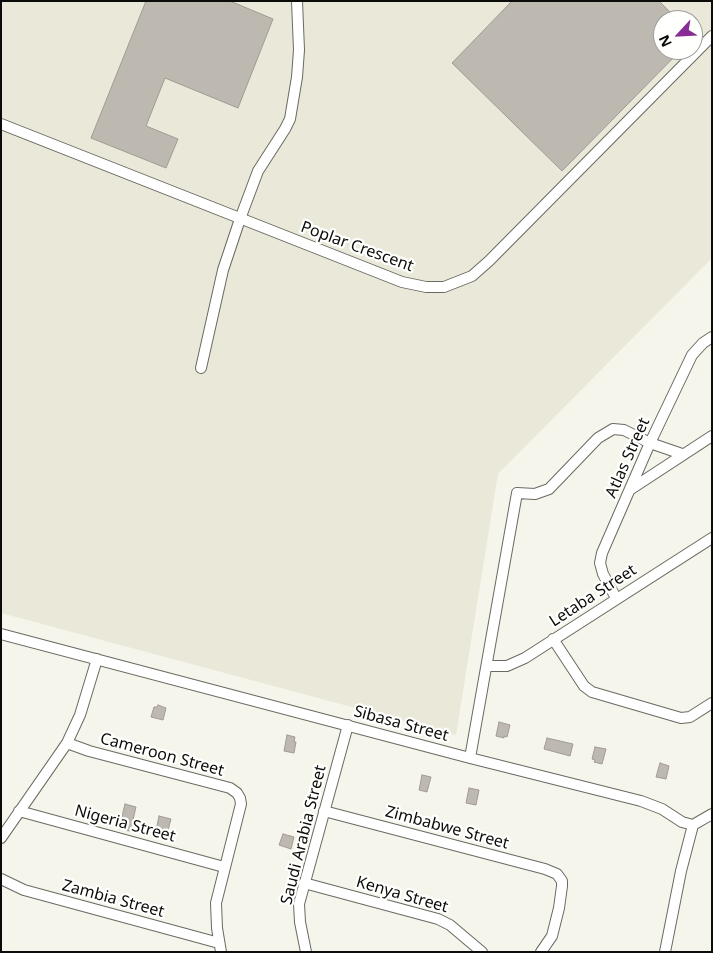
<!DOCTYPE html>
<style>
body{margin:0}
#map{position:relative;width:713px;height:953px;overflow:hidden;background:#f6f5ec;font-family:"Noto Sans",sans-serif}
canvas{display:block}
.frame{position:absolute;inset:0;border:2px solid #0b0b09;pointer-events:none}
.north{position:absolute;left:653px;top:10px;width:50px;height:50px;box-sizing:border-box;background:#fffffe;border:1px solid #9d9d9c;border-radius:50%;rotate:245deg;font-size:14px;font-weight:700;line-height:20px;text-align:center;color:#0b0b09}
.north::after{content:'';display:block;margin:auto;width:18px;height:22px;background:#882c96;clip-path:polygon(50% 0,100% 100%,50% 72%,0 100%)}
</style>
<div id="map">
<canvas width="713" height="953"></canvas>
<div class="frame"></div>
<div class="north">N</div>
</div>
<script>
const g = document.querySelector('canvas').getContext('2d');
g.lineJoin = 'round';
function paint(path, color) { g.fillStyle = color; g.fill(path, 'evenodd'); }
const poly = rows => new Path2D(rows.map(r => 'M' + r).join(''));
function strokePath(path, color, width, dash) { g.strokeStyle = color; g.lineWidth = width; g.lineCap = dash ? 'butt' : 'round'; g.setLineDash(dash || []); g.stroke(path); }
function label(font, color, halo, rows, align = 'center') {
  g.font = font + ' "Noto Sans",sans-serif'; g.lineWidth = 4.5; g.setLineDash([]); g.textBaseline = 'middle'; g.strokeStyle = halo; g.fillStyle = color; for (const [text, x, y, turn = 0] of rows) {
    g.save(); g.translate(x, y); g.rotate((+turn || 0) * Math.PI / 180); g.textAlign = isNaN(turn) ? turn : align; if (halo) g.strokeText(text, 0, 0); g.fillText(text, 0, 0); g.restore();
  }
}
const built = poly([
 [1,1,712,1,712,258,498,474,456,735,1,613],
 [663,20,693,20,693,50,663,50]
]);
const building = poly([
 [146,1,230,1,273,19,238,108,165,78,146,126,178,139,166,168,91,138,146,1],
 [512,1,659,1,678,20,663,20,663,50,681,50,562,171,452,63,512,1],
 [158,705,166,708,163,720,151,717,154,707,157,707,158,705],
 [499,722,510,725,507,737,504,736,504,738,496,736,499,722],
 [287,735,295,737,294,742,296,742,294,753,284,751,287,735],
 [547,738,573,744,570,756,544,749,547,738],
 [595,747,606,749,602,764,594,762,595,760,592,759,595,747],
 [660,763,669,766,666,779,656,777,660,763],
 [422,775,431,777,427,792,419,790,422,775],
 [469,788,479,790,476,805,466,803,469,788],
 [125,804,136,807,132,824,137,825,135,832,119,829,125,804],
 [159,816,171,819,167,834,156,831,159,816],
 [283,834,294,837,291,849,279,845,283,834]
]);
const street = poly([
 [1,124,402,282,426,287,444,287,472,276,489,261,712,36],
 [201,368,223,270,240,219,258,171,285,129,290,119,297,77,299,50,297,1],
 [631,489,712,436],
 [616,598,603,574,600,563,602,553,650,443,692,355,703,343,712,337],
 [1,634,470,758,641,801,662,809,682,822,693,825],
 [553,639,584,686,592,692,681,718,690,717,712,703],
 [487,666,507,666,525,658,712,538],
 [67,743,89,751,230,788,237,793,240,798,241,804,216,903,217,928,221,952],
 [470,758,517,493,535,494,549,489,598,438,613,429,624,430,650,443,682,454],
 [19,811,224,867],
 [324,811,545,869,557,874,562,881,562,886,559,908,552,936,541,952],
 [1,838,67,743,80,715,97,659],
 [1,879,24,890,219,943],
 [304,883,438,919,450,925,482,952],
 [306,952,300,922,299,904,348,725],
 [665,952,681,871,693,825,712,814]
]);
const streetNames = [
 ["Poplar Crescent",357,247,20],
 ["Atlas Street",628,458,-66],
 ["Letaba Street",593,596,-33],
 ["Sibasa Street",401,724,15],
 ["Cameroon Street",162,755,15],
 ["Nigeria Street",125,824,15],
 ["Zimbabwe Street",447,828,15],
 ["Saudi Arabia Street",304,835,-76],
 ["Kenya Street",402,895,16],
 ["Zambia Street",113,899,15]
];
paint(built, '#eae9d9');
paint(building, '#bdb8b0');
strokePath(building, '#a19b94', 1);
strokePath(street, '#6a6a62', 12);
strokePath(street, '#fff', 10);
label('16px', '#0b0b09', '#fffffe', streetNames);
</script>
